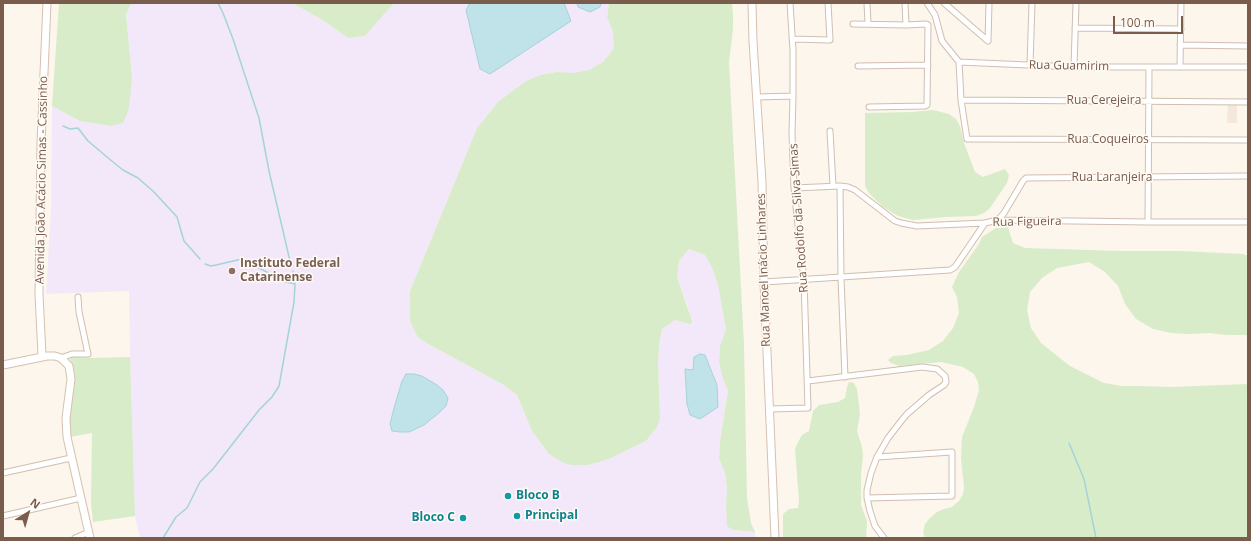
<!DOCTYPE html>
<meta charset="utf-8">
<style>
body{margin:0}
#map{position:relative;width:1251px;height:541px;overflow:hidden;background:#fdf6ec;font-family:"Open Sans",sans-serif}
canvas{display:block}
.frame{position:absolute;inset:0;border:4px solid #7a5c4d;pointer-events:none}
.north{position:absolute;left:8px;top:493px;width:40px;height:40px;-webkit-text-stroke:3px #fffaf3;paint-order:stroke;rotate:37deg;font-size:11px;font-weight:700;line-height:16px;text-align:center;color:#7a5c4d}
.north::after{content:'';display:block;margin:auto;width:14px;height:18px;background:#7a5c4d;clip-path:polygon(50% 0,100% 100%,50% 72%,0 100%)}
.scale{position:absolute;left:1113px;top:16px;width:70px;height:18px;box-sizing:border-box;border:2px solid #7a5c4d;border-top:0;padding-left:5px;font-size:12px;line-height:14px;white-space:nowrap;color:#7a5c4d;-webkit-text-stroke:3px #fffaf3;paint-order:stroke}
</style>
<div id="map">
<canvas width="1251" height="541"></canvas>
<div class="frame"></div>
<div class="north">N</div>
<div class="scale">100 m</div>
</div>
<script>
const g = document.querySelector('canvas').getContext('2d');
g.lineJoin = 'round';
function paint(path, color) { g.fillStyle = color; g.fill(path, 'evenodd'); }
const poly = rows => new Path2D(rows.map(r => 'M' + r).join(''));
function strokePath(path, color, width, dash) { g.strokeStyle = color; g.lineWidth = width; g.lineCap = dash ? 'butt' : 'round'; g.setLineDash(dash || []); g.stroke(path); }
function label(font, color, halo, rows, align = 'center') {
  g.font = font + ' "Open Sans",sans-serif'; g.lineWidth = 3; g.setLineDash([]); g.textBaseline = 'middle'; g.strokeStyle = halo; g.fillStyle = color; for (const [text, x, y, turn = 0] of rows) {
    g.save(); g.translate(x, y); g.rotate((+turn || 0) * Math.PI / 180); g.textAlign = isNaN(turn) ? turn : align; if (halo) g.strokeText(text, 0, 0); g.fillText(text, 0, 0); g.restore();
  }
}
const residential = poly([
 [1228,104,1237,104,1237,123,1227,123]
]);
const education = poly([
 [136,3,292,3,321,19,348,38,365,36,394,3,609,3,607,17,613,32,614,48,603,62,589,70,573,74,556,72,540,75,526,81,499,101,477,128,410,291,410,321,417,336,423,341,504,385,517,395,532,431,544,448,572,465,588,465,609,459,646,441,651,435,660,419,658,362,659,345,662,329,675,320,690,323,688,307,677,277,679,261,689,249,705,255,713,270,718,285,726,329,720,346,719,362,723,378,728,391,720,441,719,458,725,473,727,489,726,505,733,530,755,532,755,538,140,538,135,516,130,357,129,291,46,294,51,208,52,106,80,121,110,126,132,76,126,14,131,4]
]);
const green = poly([
 [59,3,136,3,131,4,126,14,132,76,129,108,123,123,110,126,80,121,52,106],
 [292,3,394,3,365,36,348,38,321,19],
 [609,3,732,3,733,14,733,30,729,62,744,344,747,498,751,523,755,532,733,530,727,526,726,505,727,489,725,473,719,458,720,441,728,391,723,379,719,362,720,346,726,329,718,285,713,270,705,255,689,249,679,261,677,277,692,321,690,324,675,320,662,329,659,345,658,362,660,419,657,427,646,441,609,459,588,465,572,465,564,463,549,454,537,438,532,431,517,395,504,385,423,341,417,336,410,321,410,291,477,128,499,101,526,81,540,75,556,72,573,73,589,70,603,62,614,48,613,32,607,17],
 [933,110,949,114,956,119,960,126,964,143,975,172,983,177,1005,169,1009,175,1007,183,990,208,984,213,976,216,946,217,913,220,905,218,898,216,883,207,869,193,865,186,865,113,913,112],
 [1008,227,1013,243,1025,248,1121,251,1180,251,1243,254,1248,256,1248,335,1227,335,1209,333,1190,334,1171,333,1153,329,1136,319,1125,304,1118,286,1105,272,1089,262,1057,268,1042,278,1030,292,1027,310,1031,328,1041,343,1070,366,1104,383,1122,386,1140,386,1171,387,1248,384,1248,538,925,538,923,532,925,524,930,518,937,512,944,509,952,507,959,501,963,494,964,487,961,459,962,437,974,407,979,390,978,382,974,374,963,367,941,362,899,366,891,363,888,360,893,356,907,355,929,350,943,341,953,328,959,313,957,297,952,287,959,272,979,244,982,237,996,228],
 [72,357,93,358,130,357,135,516,93,522,91,504,92,433,70,437,70,417,75,379,74,367,70,359],
 [849,382,854,383,857,389,859,405,860,414,857,431,862,447,863,455,861,475,861,505,867,521,866,538,783,538,783,514,789,509,798,508,799,501,795,449,798,442,802,435,809,431,813,411,819,405,838,402,845,398,847,387]
]);
const water = poly([
 [470,3,564,3,571,21,490,74,480,69,466,10,470,3],
 [577,3,601,3,600,7,590,12,578,7,577,3],
 [700,354,705,355,717,385,718,407,700,419,690,415,687,404,685,369,693,370,694,357,700,354],
 [406,374,414,374,422,376,437,385,443,390,448,398,446,406,440,412,424,425,409,432,400,432,392,431,390,424,394,408,402,381,406,374]
]);
const stream = poly([
 [218,3,223,13,233,39,259,118,269,171,290,261],
 [63,126,70,129,78,128,88,141,113,162,123,170,138,178,154,192,177,217,184,241,200,259],
 [205,264,211,266,216,265,242,259,286,282,295,284],
 [1069,443,1084,479,1096,538],
 [163,538,176,517,187,508,200,482,213,469,259,410,272,397,279,386,294,302,295,284,293,271]
]);
const street = poly([
 [867,3,868,23],
 [905,3,906,25],
 [927,3,935,15,942,41,959,62,1074,67,1248,67],
 [944,3,988,41],
 [853,24,906,25,926,24,928,25,927,105,925,106,869,107],
 [1075,28,1181,29],
 [792,39,830,40,828,3],
 [988,41,989,3],
 [1180,45,1248,46],
 [959,62,961,100,967,139,1248,140],
 [1030,65,1032,3],
 [858,66,928,65],
 [1074,67,1076,3],
 [1180,67,1181,3],
 [757,97,793,96],
 [961,100,1248,102],
 [830,131,833,186],
 [840,186,841,278,845,377],
 [794,188,840,186,848,187,855,190,895,221,901,223,917,226,985,223,998,220,1148,222,1248,222],
 [998,220,1004,213,1023,181,1026,178,1248,176],
 [1148,222,1149,67],
 [764,282,950,270,955,267,985,223],
 [61,358,72,354,88,354,79,312,78,297],
 [808,381,922,367,937,369,945,376,946,382,944,385,929,395,907,414,902,420,888,438,877,457,871,473,867,490,867,498,870,511,875,526,884,538],
 [769,409,808,408,804,280,794,188,792,134,793,96,793,50,790,3],
 [3,473,71,458],
 [867,498,952,496,952,452,877,457],
 [3,516,81,498],
 [75,538,89,532]
]);
const secondary = poly([
 [752,3,753,41,762,182,764,282,775,538],
 [42,356,39,294,41,143,47,3],
 [3,365,47,356,55,356,61,358,69,366,71,379,66,418,67,437,90,538]
]);
const markers = [
 [232,271,4,"#8d6e63"],
 [508,496,4,"#0f9aa8"],
 [517,516,4,"#0f9aa8"],
 [463,518,4,"#0f9aa8"]
];
const streetNames = [
 ["Rua Guamirim",1069,66,1],
 ["Rua Cerejeira",1104,101],
 ["Rua Coqueiros",1108,140],
 ["Rua Laranjeira",1112,178],
 ["Avenida João Acácio Simas - Cassinho",42,180,-89],
 ["Rua Rodolfo da Silva Simas",799,218,-94],
 ["Rua Figueira",1027,222,-1],
 ["Rua Manoel Inácio Linhares",764,270,-92]
];
const educationNames = [
 ["Instituto Federal",240,264],
 ["Catarinense",240,278]
];
const cultureNames = [
 ["Bloco B",516,496],
 ["Principal",525,516],
 ["Bloco C",455,518,"right"]
];
paint(residential, '#f5e8da');
paint(education, '#f3e8fa');
paint(green, '#d8ecc9');
paint(water, '#bfe3e8');
strokePath(water, '#a5d3da', 1);
strokePath(stream, '#a5d3da', 1.5);
strokePath(street, '#d1beb0', 7);
strokePath(secondary, '#d6c0b0', 9);
strokePath(street, '#fff', 5);
strokePath(secondary, '#fff', 7);
for (const [x, y, r, color] of markers) { const dot = new Path2D(); dot.arc(x, y, r, 0, 2 * Math.PI); g.fillStyle = color; g.fill(dot); strokePath(dot, '#fffaf3', 1.5); }
label('12px', '#7a5c4d', '#fffaf3', streetNames);
label('bold 12px', '#785e54', '#fffaf3', educationNames, 'left');
label('bold 12px', '#0d838f', '#fffaf3', cultureNames, 'left');
</script>
